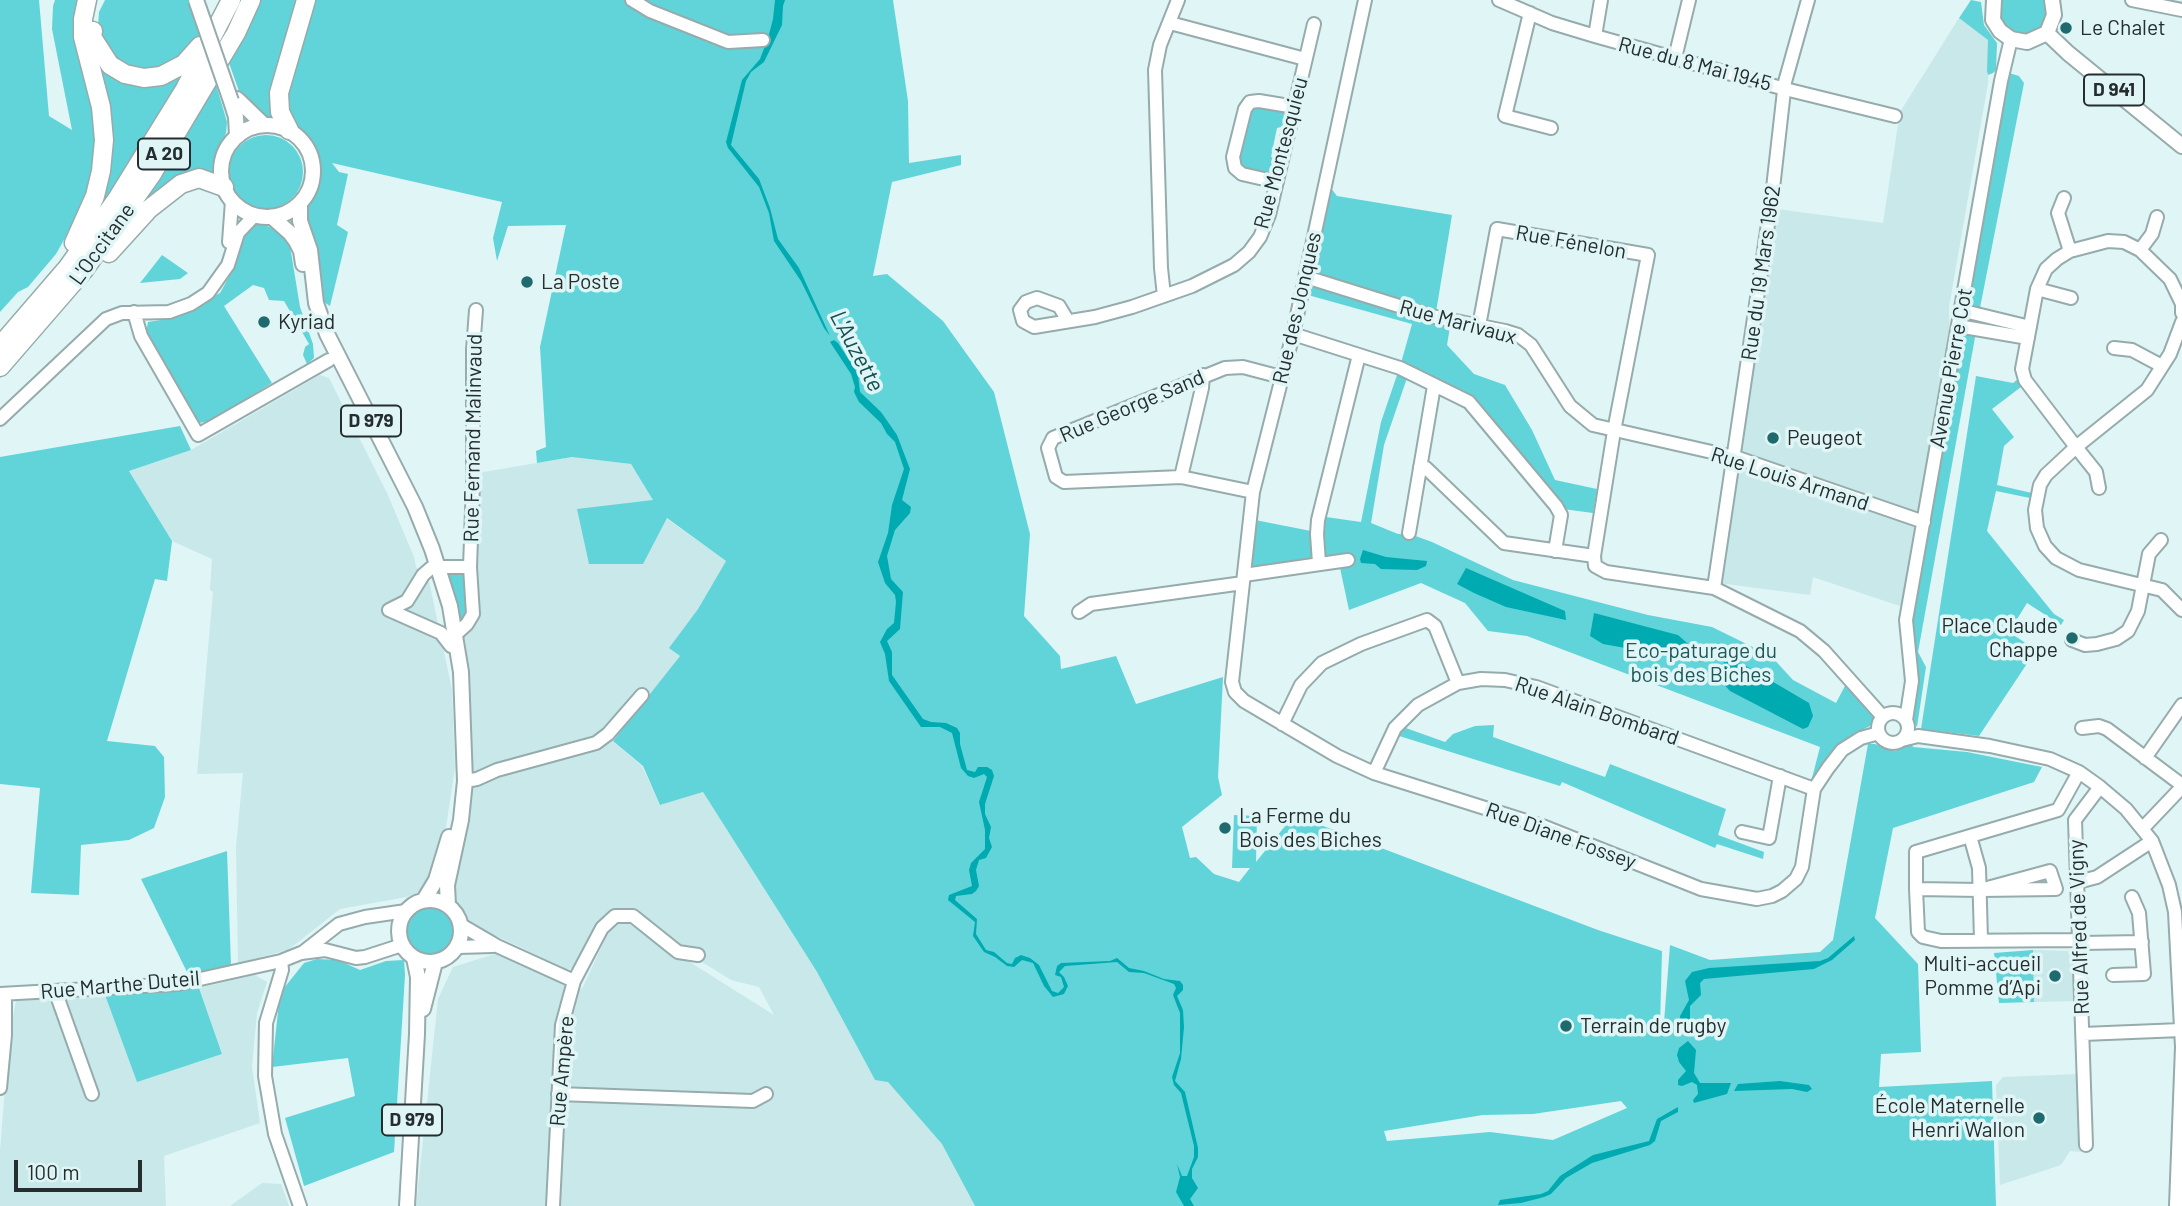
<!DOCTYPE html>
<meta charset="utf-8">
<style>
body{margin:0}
#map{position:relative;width:2182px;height:1206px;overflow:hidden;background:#dff5f6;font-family:Barlow,sans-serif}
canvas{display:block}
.scale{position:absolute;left:14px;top:1160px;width:128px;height:32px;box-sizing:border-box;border:4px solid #252d2e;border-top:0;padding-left:9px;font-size:21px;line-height:24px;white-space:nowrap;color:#252d2e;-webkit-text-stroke:5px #dff5f6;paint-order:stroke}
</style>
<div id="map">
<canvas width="2182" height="1206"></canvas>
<div class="scale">100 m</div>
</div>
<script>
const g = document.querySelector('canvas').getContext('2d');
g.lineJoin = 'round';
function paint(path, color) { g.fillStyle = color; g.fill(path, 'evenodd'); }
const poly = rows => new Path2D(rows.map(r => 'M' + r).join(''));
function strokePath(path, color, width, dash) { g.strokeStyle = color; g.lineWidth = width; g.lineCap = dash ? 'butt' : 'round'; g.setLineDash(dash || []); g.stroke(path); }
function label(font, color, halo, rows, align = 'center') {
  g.font = font + ' Barlow,sans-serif'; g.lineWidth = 7; g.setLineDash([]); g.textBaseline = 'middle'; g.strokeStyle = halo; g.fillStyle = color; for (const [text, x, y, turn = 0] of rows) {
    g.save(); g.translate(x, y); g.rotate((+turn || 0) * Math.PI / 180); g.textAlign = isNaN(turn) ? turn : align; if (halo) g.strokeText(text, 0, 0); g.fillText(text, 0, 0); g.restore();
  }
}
const built = poly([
 [1959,18,1989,40,1988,83,1949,307,1950,346,1903,607,1813,577,1810,595,1718,583,1765,297,1776,209,1883,223,1900,112],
 [320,375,329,378,387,493,414,557,416,567,429,581,452,690,455,768,446,827,425,887,412,896,340,909,288,950,238,963,236,847,243,773,197,774,213,592,210,590,212,559,172,541,129,471,191,450],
 [572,457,631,464,666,518,726,561,698,609,670,647,680,656,614,742,642,766,660,805,703,792,817,972,875,1080,888,1081,942,1144,975,1206,416,1206,438,999,453,967,498,953,582,989,612,924,626,922,774,1015,759,987,731,980,678,947,632,909,611,911,603,920,578,966,568,970,499,937,472,928,452,894,465,819,462,637,475,626,478,473],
 [2033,950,2075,951,2077,1001,2034,1002],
 [255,975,267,982,257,1013,252,1067,260,1123,164,1156,166,1206,0,1206,0,1151,9,1038,16,1001,105,995,137,1081,222,1054,199,988],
 [2079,1074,2082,1152,2070,1151,2061,1165,2000,1185,1996,1085,2003,1077],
 [262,1183,281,1184,289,1206,230,1206]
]);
const green = poly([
 [0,0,39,0,49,116,72,130,52,29,53,6,55,0,79,0,97,133,93,175,85,202,56,254,28,287,18,292,0,312],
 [105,0,190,0,202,32,182,57,147,74,119,64,107,52,98,26,99,12],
 [257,0,301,0,278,122,256,115,241,97,228,60],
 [311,0,893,0,908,101,909,163,961,155,961,165,892,182,873,276,887,274,943,321,994,392,1030,534,1024,616,1060,656,1061,669,1116,656,1136,704,1223,677,1218,777,1222,795,1182,827,1190,858,1196,857,1214,874,1239,882,1250,868,1232,868,1234,815,1257,816,1256,862,1294,815,1598,930,1662,951,1660,1027,1663,1035,1670,945,1710,960,1820,952,1833,940,1868,744,1875,744,1895,751,1912,744,1913,747,1967,752,2042,767,2034,782,1893,828,1875,918,1918,964,1921,1052,1881,1054,1879,1087,1992,1081,1996,1206,975,1206,942,1144,888,1082,875,1080,817,972,703,792,660,805,643,766,613,741,680,656,669,648,698,609,726,561,667,518,643,564,589,564,577,509,653,500,631,464,572,457,537,463,536,451,546,447,540,347,566,225,508,226,497,261,493,238,502,202,332,163,339,172,348,174,337,225,348,232,330,306,321,300,303,209,314,189,319,174,315,150,287,122,287,81],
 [1621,1101,1627,1108,1553,1140,1490,1132,1387,1141,1384,1131,1483,1115,1533,1114],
 [1971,0,1981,2,1984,25,1997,43,1996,70,1993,73,1988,75,1987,71,1988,40,1959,18],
 [2000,0,2045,0,2047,10,2045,21,2038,30,2028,34,2016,34,2007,29,2000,20],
 [94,50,118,79,185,68,155,131,92,216,103,185],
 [2009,73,2019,76,2024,83,1979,313,1970,308,1967,303],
 [215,81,227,122,226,133,216,157,215,179,202,174,124,226,171,164],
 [1256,104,1288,111,1285,126,1277,128,1271,157,1277,159,1275,169,1266,176,1244,170,1237,161,1249,111],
 '229 172a37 37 0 1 1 74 0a37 37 0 1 1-74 0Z',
 [1330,187,1337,196,1452,215,1436,312,1316,278,1311,270],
 [261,223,278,231,290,246,300,307,313,344,314,358,307,364,303,355,305,347,309,344,284,301,269,300,264,288,253,285,224,306,272,383,210,421,199,423,192,417,145,338,148,322,174,318,220,293,230,275,241,235,250,226],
 [162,255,188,273,180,279,140,283],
 [1309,285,1450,327,1447,345,1474,374,1505,385,1532,430,1555,480,1597,489,1593,513,1563,509,1487,417,1401,363,1412,324,1308,295],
 [1976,332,1918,652,1926,667,1917,727,1911,719,1910,630,1960,339,1966,333],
 [1397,375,1407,378,1384,445,1371,523,1398,534,1410,534,1432,542,1513,580,1648,615,1712,627,1771,656,1793,680,1836,703,1847,682,1872,710,1874,724,1854,734,1829,755,1811,782,1820,747,1527,636,1488,631,1465,603,1421,583,1349,610,1340,568,1247,581,1255,520,1311,531,1326,517,1361,522,1381,422],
 [1976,376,2013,383,2018,379,2021,387,1992,409,2014,437,2004,446,1997,485,2032,493,2030,498,1996,491,1987,531,2054,614,2064,620,2061,625,2027,603,2009,632,2036,650,1979,736,1921,729],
 [180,426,191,450,129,471,172,541,167,581,155,579,107,741,155,746,164,757,165,797,154,828,129,840,81,845,79,895,31,893,40,788,0,784,0,457],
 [446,571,464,573,467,577,469,608,463,622,459,620],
 [1494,725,1493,737,1605,777,1610,764,1726,809,1718,835,1764,852,1763,859,1717,844,1715,848,1562,782,1560,786,1396,735,1403,727,1445,742,1453,734,1475,726],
 [227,851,231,966,188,974,141,879],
 '406 930a24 24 0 1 1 48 0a24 24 0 1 1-48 0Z',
 [2033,950,2034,1002,1999,1003,1994,953],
 [317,959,338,960,360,970,386,961,404,960,405,975,394,1152,304,1186,285,1118,355,1096,348,1058,272,1067,280,993,304,963],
 [199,988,222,1054,137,1082,105,995]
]);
const water = poly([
 [775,0,785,0,783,6,782,25,764,62,751,72,746,81,731,145,759,179,770,208,778,239,799,268,830,336,824,328,801,281,774,241,769,213,759,187,728,148,726,142,742,80,760,59,768,38,773,19],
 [834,340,838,343,858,374,860,392,881,412,897,435,910,469,902,500,911,507,910,513,895,530,887,556,891,579,903,592,900,629,887,641,892,652,892,675,923,719,931,722,946,723,957,728,960,733,960,744,967,770,975,772,978,767,987,767,992,770,994,776,985,804,985,814,991,827,989,838,992,847,986,858,979,860,976,870,979,886,976,891,972,894,956,896,955,900,977,919,976,934,986,950,994,952,1007,963,1012,964,1015,958,1021,955,1030,958,1039,965,1052,991,1058,993,1064,987,1061,977,1055,975,1057,966,1061,963,1110,961,1117,958,1129,968,1144,971,1164,979,1180,981,1183,985,1183,990,1177,996,1183,1010,1184,1027,1181,1059,1175,1081,1185,1092,1198,1148,1198,1157,1192,1169,1192,1178,1198,1188,1190,1199,1194,1206,1184,1206,1176,1192,1180,1177,1177,1164,1182,1176,1187,1176,1194,1157,1194,1146,1181,1093,1174,1085,1172,1077,1180,1053,1180,1013,1173,995,1176,988,1174,984,1144,973,1129,972,1117,962,1065,966,1059,972,1064,977,1068,986,1064,994,1053,997,1044,986,1033,963,1022,960,1014,967,1007,966,995,957,984,952,973,936,975,922,948,900,949,895,972,886,969,870,971,863,985,849,985,830,979,802,987,777,984,774,974,778,968,776,961,768,952,733,940,727,921,727,889,681,885,654,880,642,887,629,894,623,896,602,895,595,885,583,878,562,888,533,892,505,904,469,895,442,887,434,881,423,859,402,854,392,855,387,851,374,830,342],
 [1363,550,1386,557,1427,561,1426,566,1417,570,1381,569,1375,564,1361,563,1360,559],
 [1466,568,1565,611,1566,620,1506,607,1474,593,1457,584],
 [1594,613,1678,635,1704,658,1704,662,1603,644,1590,636],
 [1724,662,1741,663,1809,703,1813,716,1808,727,1803,729,1730,691,1720,680],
 [1854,936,1855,940,1832,960,1814,969,1704,979,1700,983,1701,995,1690,1006,1690,1032,1685,1033,1681,1025,1680,1016,1689,1000,1685,981,1692,972,1709,968,1820,961,1828,958],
 [1688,1041,1696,1050,1694,1073,1700,1083,1731,1083,1727,1094,1694,1103,1693,1100,1698,1094,1697,1085,1692,1082,1682,1086,1678,1085,1678,1080,1686,1071,1679,1062,1677,1055,1679,1048],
 [1780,1081,1809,1085,1812,1089,1807,1092,1792,1089,1734,1091,1738,1084],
 [1678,1107,1678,1112,1661,1121,1655,1141,1650,1145,1592,1163,1566,1178,1551,1194,1544,1197,1521,1203,1498,1205,1500,1200,1541,1194,1548,1191,1560,1176,1593,1155,1649,1141,1657,1119]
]);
const minor = poly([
 [632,0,650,11,728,42,763,40],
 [1365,0,1293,334,1253,492,1232,682,1235,692,1244,701,1337,756,1374,773,1545,827,1701,889,1757,899,1772,896,1782,891,1796,879,1802,867,1814,789,1828,768,1842,750,1861,738,1879,733],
 [1499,0,1552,23,1595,36,1785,89,1895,116],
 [2132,0,2182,10],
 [1530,13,1505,116,1551,128],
 [1170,23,1305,59],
 [1595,36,1601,0],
 [1675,58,1689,0],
 [1277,182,1242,174,1235,168,1233,157,1245,109,1250,102,1259,101,1295,107],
 [2064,198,2058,213,2070,251],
 [229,242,232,201],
 [2140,250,2152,234,2157,217],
 [1306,277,1431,316,1505,331,1518,335,1531,345,1570,406,1593,425,1738,458,1924,522],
 [2037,289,2071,298],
 [1164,296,1161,268,1155,70,1160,45,1178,0],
 [1960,310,2030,327],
 [134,312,141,336,198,435,329,360],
 [2182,313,2182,304,2170,279,2140,250,2124,242,2108,241,2070,251,2057,259,2046,269,2037,289,2022,369,2025,380,2076,447,2147,390,2170,354,2182,322],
 [1068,321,1059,306,1037,298,1026,302,1020,310,1023,321,1034,327,1095,317,1132,307,1192,286,1234,265,1249,252,1260,237,1269,215,1314,24],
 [1479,326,1497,229,1648,255,1614,431,1594,556,1595,566,1606,572,1714,588,1800,631,1824,651,1883,717],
 [1958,326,2028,338],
 [1293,334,1400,368,1469,402,1556,506,1561,515,1555,551],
 [2114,348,2132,350,2162,366],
 [0,419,106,319,122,313,169,312,191,304,208,293,228,265,238,233,255,215],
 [1420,467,1426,468,1504,543,1594,556],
 [1181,477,1202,388,1203,375],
 [2099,488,2096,472,2076,447,2046,475,2040,485,2035,510,2037,528,2045,546,2056,558,2079,570,2162,590,2182,610],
 [1253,492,1181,477,1064,482,1056,477,1048,448,1053,438,1225,368,1243,367,1281,377],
 [1409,533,1434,386],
 [1319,563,1317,534,1318,520,1359,355],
 [438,567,470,567],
 [1244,575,1348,560],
 [1714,588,1772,197,1785,82,1808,0],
 [389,610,441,633,451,646],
 [389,610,407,601,423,575,431,568],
 [1079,612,1091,604,1243,583],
 [456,634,467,624,473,614,470,567,473,483,473,350,476,310],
 [2072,640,2085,645,2097,644,2116,639,2128,631,2138,611,2149,554,2161,540],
 '1878 728a15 15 0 1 1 30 0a15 15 0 1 1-30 0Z',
 [1906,720,1912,681,1906,620,2001,81,2011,39],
 [1282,724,1301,685,1322,663,1361,644,1427,620,1435,626,1458,683],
 [2082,728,2099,726,2107,729,2182,785],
 [1902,740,1918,736,1990,746,2050,759,2079,772,2100,787,2126,809,2152,841,2169,885,2175,912,2182,1047,2176,1206],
 [2145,758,2182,705],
 [2079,772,2058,810,1916,852,1916,889,1918,932,1923,937,1941,941,2081,940],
 [1374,773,1395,728,1418,705,1458,683,1481,679,1505,680,1536,687,1814,789],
 [465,781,477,779,497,770,596,743,608,734,642,695],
 [2143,828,2182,787],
 [1742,832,1769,838,1780,776],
 [1970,836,1979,868,1981,940],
 [2078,882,2097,877,2152,841],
 [1916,889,1980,890,2056,889,2050,871,1980,890],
 [461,925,497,946,574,981,562,1025,553,1206],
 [2081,943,2142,942],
 [458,947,493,946],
 [302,953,339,924,365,917,406,911],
 [281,961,282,970,266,1023,265,1076,275,1134,300,1206],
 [2113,975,2144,974,2139,913,2132,897],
 [574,981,602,928,615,916,633,916,678,952,698,955],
 [56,993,92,1094],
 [0,994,178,984,281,961,301,953,325,950,356,958,365,957,402,945],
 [2083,1034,2181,1030],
 [0,1088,5,1035,5,994],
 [558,1094,753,1101,766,1094],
 [2086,1145,2075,820,2100,787]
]);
const major = poly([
 [1994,0,1993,20,2000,31,2011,39,2027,42,2047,33,2054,15,2052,0],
 [2047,33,2068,53,2182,146],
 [237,99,264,125],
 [231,101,236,117,237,136],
 '221 171a46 46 0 1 1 92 0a46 46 0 1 1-92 0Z',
 [300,204,300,221,310,250,316,303,327,334,415,507,432,549,450,606,461,672,465,781,461,820,447,885,448,905],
 [272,217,290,233,296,241,301,251,303,264],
 '399 931a31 31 0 1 1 62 0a31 31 0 1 1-62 0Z',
 [424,900,436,880,449,837],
 [423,1009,435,962],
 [407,1206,417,1034,418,977,414,958]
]);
const highway = poly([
 [93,31,92,37,110,65,125,74,144,78,161,76,184,64,200,46],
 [289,130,280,112,279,93,306,0],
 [74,243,95,196,101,171,104,140,101,107,83,37,83,19,87,0],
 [109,253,149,209,181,184,199,178,224,187],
 [0,346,68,267,117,199,185,89,231,0],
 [0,367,84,270,152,174,236,33,251,0]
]);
const majorBridge = poly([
 [196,0,231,101]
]);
const markers = [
 [2066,28,7,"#1e6a6e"],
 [527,282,7,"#1e6a6e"],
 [264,322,7,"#1e6a6e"],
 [1773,438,7,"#1e6a6e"],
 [2072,638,7,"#1e6a6e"],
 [1225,828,7,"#1e6a6e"],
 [2055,976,7,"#1e6a6e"],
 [1566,1026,7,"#1e6a6e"],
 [2039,1118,7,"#1e6a6e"]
];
const shields = [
 [2114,90,60],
 [164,154,52],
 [371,421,60],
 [412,1120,60]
];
const shieldNames = [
 ["D 941",2114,90],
 ["A 20",164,154],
 ["D 979",371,421],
 ["D 979",412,1120]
];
const poiNames = [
 ["Le Chalet",2080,28],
 ["La Poste",541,282],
 ["Kyriad",278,322],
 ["Peugeot",1787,438],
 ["Place Claude",2058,626,"right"],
 ["Chappe",2058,650,"right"],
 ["La Ferme du",1239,816],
 ["Bois des Biches",1239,840],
 ["Multi-accueil",2041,964,"right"],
 ["Pomme d’Api",2041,988,"right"],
 ["Terrain de rugby",1580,1026],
 ["École Maternelle",2025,1106,"right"],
 ["Henri Wallon",2025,1130,"right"]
];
const streetNames = [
 ["Rue du 8 Mai 1945",1695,64,15],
 ["Rue Montesquieu",1281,153,-75],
 ["Rue Fénelon",1571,242,10],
 ["L'Occitane",102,244,-54],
 ["Rue du 19 Mars 1962",1761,273,-82],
 ["Rue des Jonques",1297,308,-77],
 ["Rue Marivaux",1458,322,15],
 ["Avenue Pierre Cot",1951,368,-80],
 ["Rue George Sand",1132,406,-23],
 ["Rue Fernand Malinvaud",473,438,-89],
 ["Rue Louis Armand",1790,479,18],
 ["Rue Alain Bombard",1597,711,19],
 ["Rue Diane Fossey",1561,836,20],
 ["Rue Alfred de Vigny",2079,927,-92],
 ["Rue Marthe Duteil",120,985,-5],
 ["Rue Ampère",562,1071,-85]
];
const parkNames = [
 ["Eco-paturage du",1701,651],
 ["bois des Biches",1701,675]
];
const waterNames = [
 ["L'Auzette",857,351,62]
];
paint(built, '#c9e8e9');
paint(green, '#61d4d9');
paint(water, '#00aab1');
strokePath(minor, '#96abac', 16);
strokePath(major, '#96abac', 18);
strokePath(highway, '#96abac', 21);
strokePath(minor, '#fff', 12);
strokePath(major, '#fff', 14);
strokePath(highway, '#fff', 18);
strokePath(majorBridge, '#96abac', 18, []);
strokePath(majorBridge, '#fff', 14);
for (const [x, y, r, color] of markers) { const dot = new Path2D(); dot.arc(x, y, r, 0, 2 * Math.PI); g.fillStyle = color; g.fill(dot); strokePath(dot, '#dff5f6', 2.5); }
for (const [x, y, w] of shields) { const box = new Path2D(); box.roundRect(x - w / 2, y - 15.5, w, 31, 5); g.fillStyle = '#dff5f6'; g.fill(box); strokePath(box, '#252d2e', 2); }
label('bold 19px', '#252d2e', null, shieldNames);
label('21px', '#252d2e', '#dff5f6', poiNames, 'left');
label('21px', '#252d2e', '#dff5f6', streetNames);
label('21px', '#20585a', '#dff5f6', parkNames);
label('italic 23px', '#144e51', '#dff5f6', waterNames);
</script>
